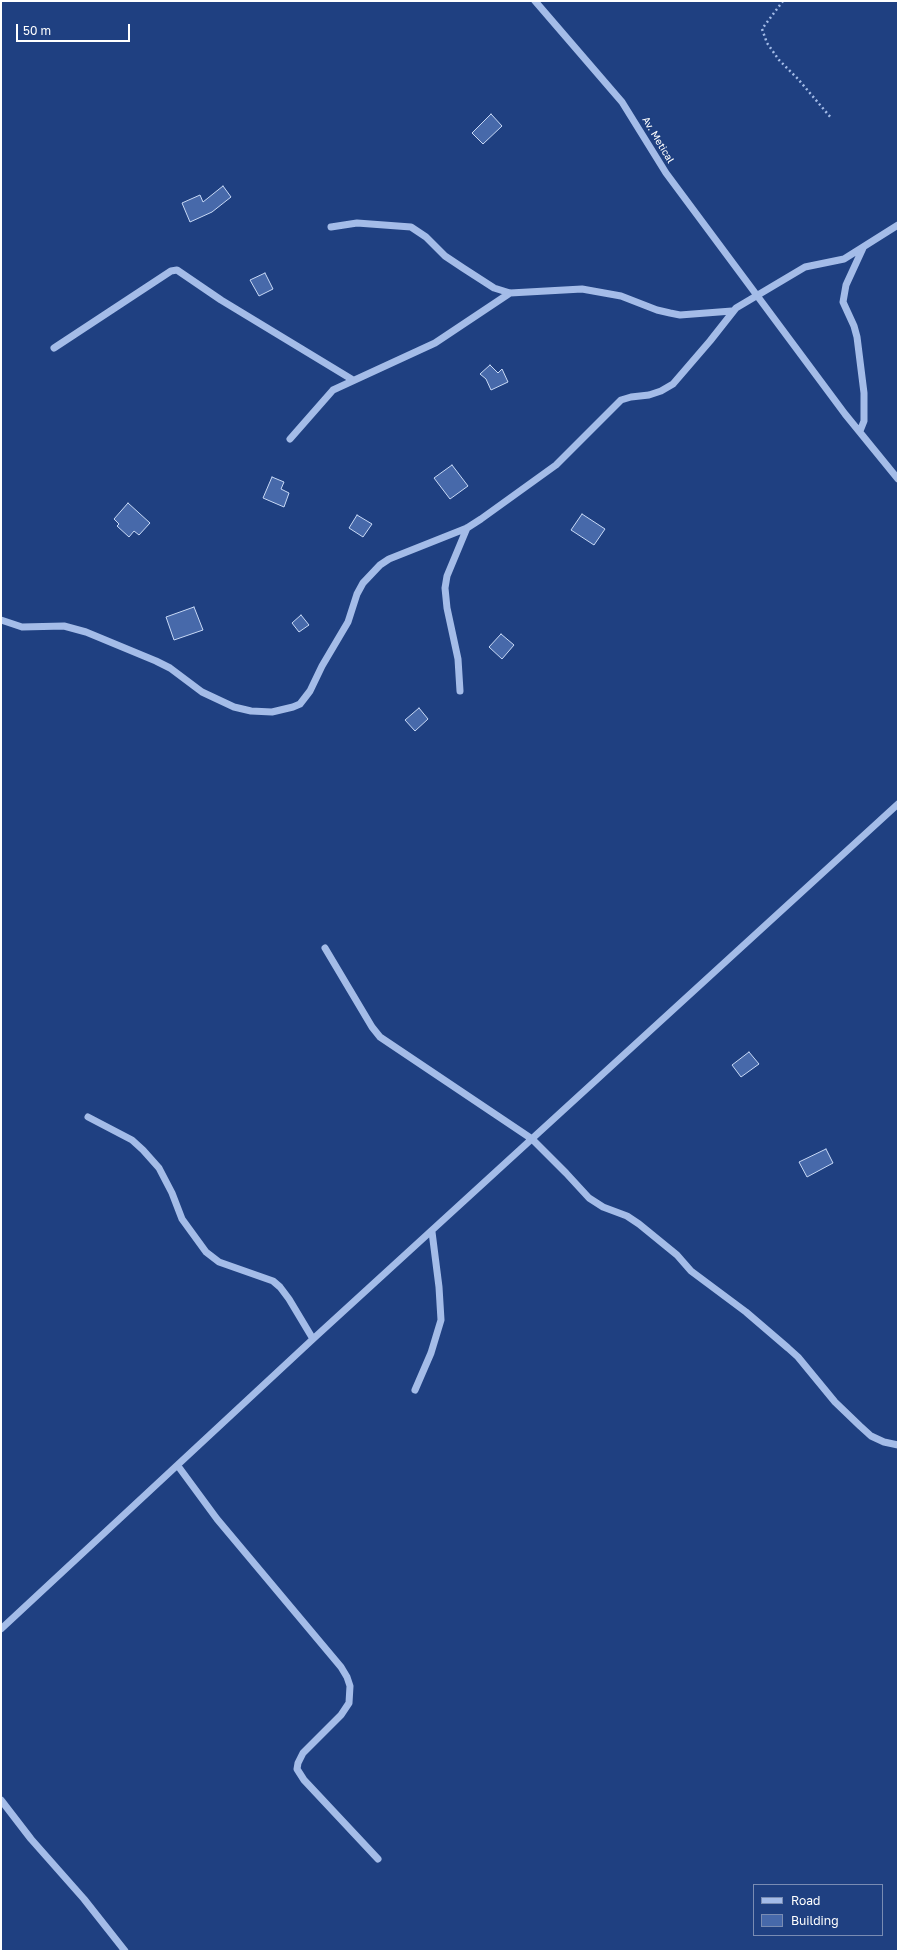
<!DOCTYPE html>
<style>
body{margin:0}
#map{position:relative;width:899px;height:1952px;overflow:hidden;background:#1f4081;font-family:"Golos Text",sans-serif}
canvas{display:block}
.frame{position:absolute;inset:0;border:2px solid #fff;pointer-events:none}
.legend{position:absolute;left:753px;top:1884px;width:130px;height:52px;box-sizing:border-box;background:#1f4081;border:1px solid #798cb3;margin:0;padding:5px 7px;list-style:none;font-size:12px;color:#fff}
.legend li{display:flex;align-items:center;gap:8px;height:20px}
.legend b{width:20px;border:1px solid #798cb3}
.scale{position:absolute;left:16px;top:24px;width:114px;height:18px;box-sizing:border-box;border:2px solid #fff;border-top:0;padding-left:5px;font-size:12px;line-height:14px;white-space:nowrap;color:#fff;-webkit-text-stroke:3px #1f4081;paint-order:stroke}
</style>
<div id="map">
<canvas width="899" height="1952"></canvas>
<div class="frame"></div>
<ul class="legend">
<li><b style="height:5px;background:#a4bce8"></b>Road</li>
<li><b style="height:11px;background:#4769aa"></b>Building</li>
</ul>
<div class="scale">50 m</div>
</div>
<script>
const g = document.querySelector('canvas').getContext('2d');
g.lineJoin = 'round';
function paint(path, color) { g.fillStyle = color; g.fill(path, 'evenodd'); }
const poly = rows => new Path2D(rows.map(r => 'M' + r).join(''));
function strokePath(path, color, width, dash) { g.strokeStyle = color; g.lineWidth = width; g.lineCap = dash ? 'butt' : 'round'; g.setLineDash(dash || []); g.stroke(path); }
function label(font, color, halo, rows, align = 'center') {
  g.font = font + ' "Golos Text",sans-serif'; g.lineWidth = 3.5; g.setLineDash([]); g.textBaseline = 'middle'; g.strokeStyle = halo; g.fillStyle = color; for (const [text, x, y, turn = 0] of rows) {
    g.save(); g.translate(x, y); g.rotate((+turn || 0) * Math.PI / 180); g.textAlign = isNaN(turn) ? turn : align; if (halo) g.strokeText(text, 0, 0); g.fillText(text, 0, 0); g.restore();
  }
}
const building = poly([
 [491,114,502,126,483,144,472,133,491,114],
 [223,186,231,197,212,212,190,222,182,203,200,195,203,202,223,186],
 [265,273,273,289,259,296,250,280,265,273],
 [490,365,498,373,502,369,508,382,491,390,486,379,480,374,490,365],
 [452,465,468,486,450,499,434,478,452,465],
 [272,477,284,482,281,489,289,493,284,507,263,498,272,477],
 [128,503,150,523,139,535,134,531,129,537,117,526,119,524,114,519,128,503],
 [582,514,605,529,594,545,571,530,582,514],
 [357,515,372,524,363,537,349,528,357,515],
 [194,607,203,630,174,640,166,617,194,607],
 [301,615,309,625,299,632,292,623,301,615],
 [501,634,514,645,502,659,489,647,501,634],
 [419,708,428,719,415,731,405,720,419,708],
 [749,1052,759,1064,741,1077,732,1065,749,1052],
 [826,1149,833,1163,807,1177,799,1162,826,1149]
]);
const path = poly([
 [783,1,762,29,767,43,779,60,798,79,832,119]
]);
const minor = poly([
 [535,1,622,102,666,173,845,414,898,479],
 [331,227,357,223,411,227,426,237,445,256,463,268,494,288,510,293,582,289,621,296,657,310,670,313,680,315,732,311],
 [54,348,171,271,177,270,221,300,353,380],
 [860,431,864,421,864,393,857,337,854,326,843,302,846,285,863,248],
 [290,439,333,390,435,343,510,293],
 [1,620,22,627,64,626,86,632,156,661,170,668,202,692,234,707,251,711,272,712,293,707,300,704,310,691,322,666,348,622,357,594,363,583,380,565,389,559,467,528,481,519,556,465,621,400,631,397,649,395,661,391,673,384,710,341,736,308,805,267,844,259,898,225],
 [460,691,458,659,447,608,445,588,447,576,467,528],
 [325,948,372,1027,380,1037,532,1139,566,1173,589,1198,603,1207,627,1216,639,1224,677,1255,691,1271,746,1312,788,1348,798,1357,835,1402,860,1426,871,1436,884,1442,898,1445],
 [88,1117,132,1140,143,1150,159,1168,172,1193,182,1219,206,1252,219,1262,273,1281,280,1287,289,1299,313,1339],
 [415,1390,431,1353,441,1320,439,1287,432,1232],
 [178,1466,217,1519,341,1667,347,1677,350,1686,349,1703,341,1715,303,1753,298,1763,297,1769,304,1780,378,1859],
 [1,1629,313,1339,898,804],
 [1,1800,31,1839,84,1899,125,1951]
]);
const streetNames = [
 ["Av. Metical",658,140,59]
];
paint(building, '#4769aa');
strokePath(building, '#c8d9f6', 1);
strokePath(path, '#a4bce8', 2.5, [2, 3]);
strokePath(minor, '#a4bce8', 7);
label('10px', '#fff', '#1f4081', streetNames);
</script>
